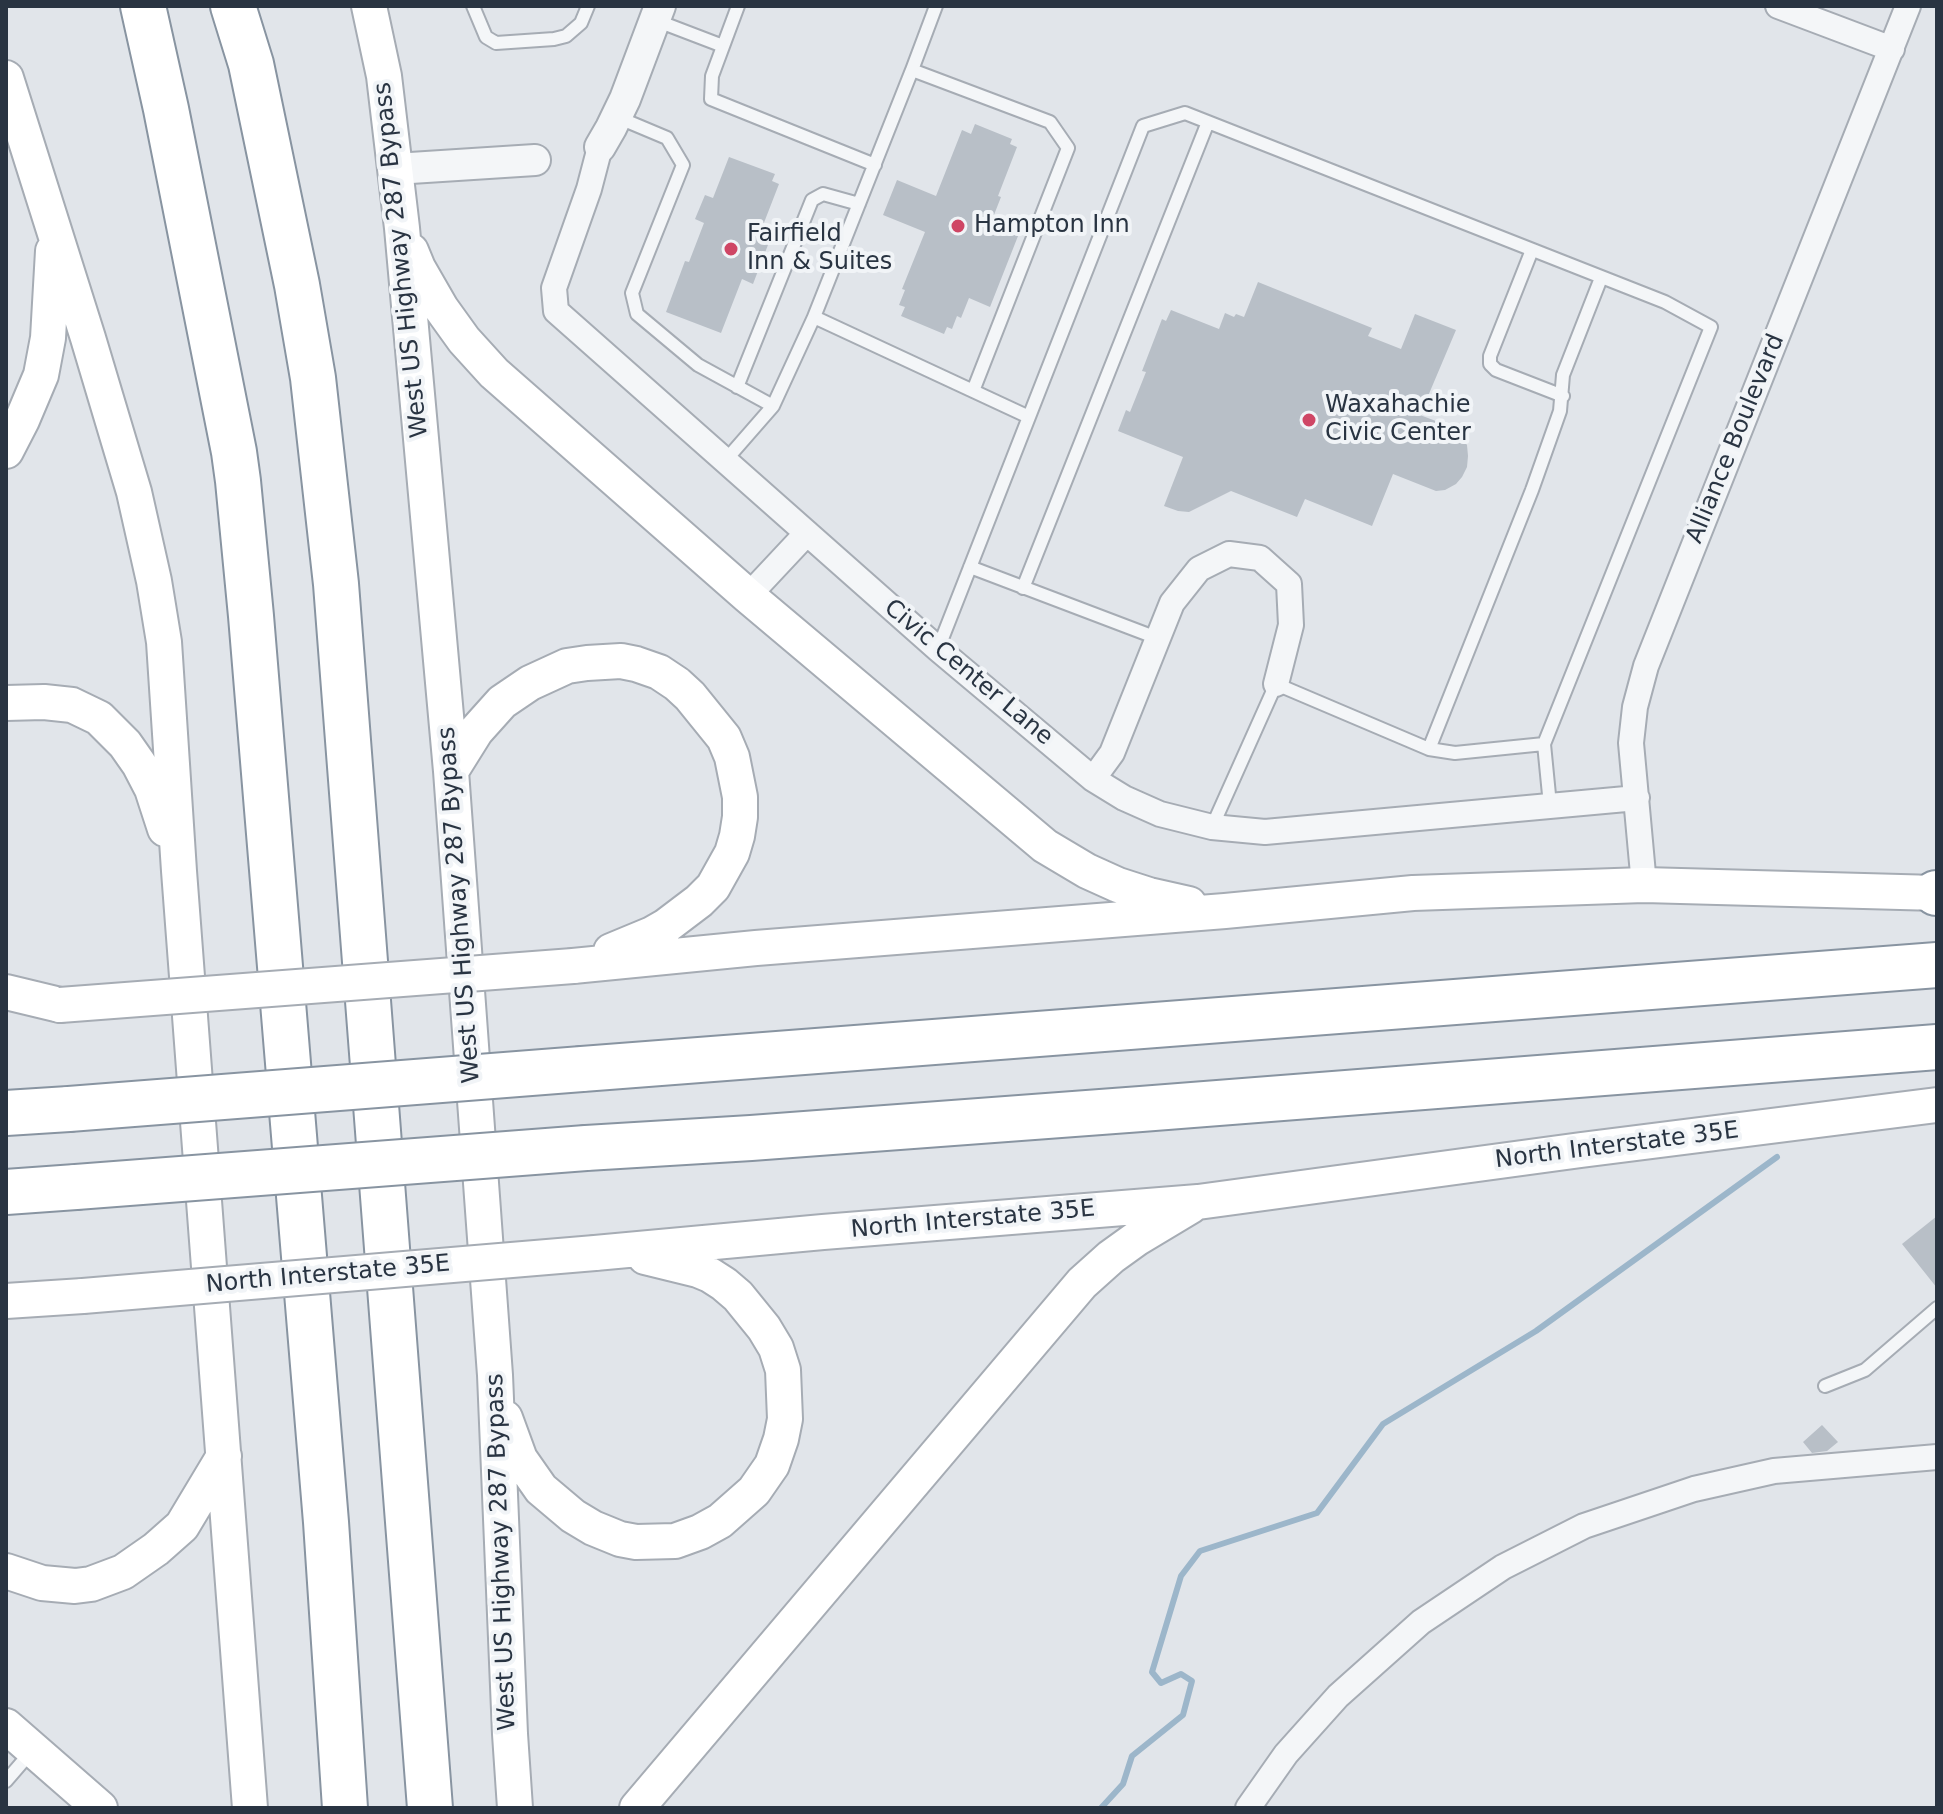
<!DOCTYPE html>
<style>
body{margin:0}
#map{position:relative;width:1943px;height:1814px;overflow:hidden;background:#e1e5ea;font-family:"DejaVu Sans",sans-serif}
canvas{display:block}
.frame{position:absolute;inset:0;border:8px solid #293442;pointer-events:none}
</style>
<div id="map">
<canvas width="1943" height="1814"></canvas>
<div class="frame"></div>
</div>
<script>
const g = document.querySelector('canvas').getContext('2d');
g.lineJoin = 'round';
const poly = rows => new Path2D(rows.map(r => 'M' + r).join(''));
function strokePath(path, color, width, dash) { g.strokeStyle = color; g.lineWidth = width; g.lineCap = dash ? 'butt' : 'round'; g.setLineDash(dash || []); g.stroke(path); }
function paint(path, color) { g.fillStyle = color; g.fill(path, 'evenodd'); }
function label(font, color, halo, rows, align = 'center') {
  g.font = font + ' "DejaVu Sans",sans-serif'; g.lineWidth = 8; g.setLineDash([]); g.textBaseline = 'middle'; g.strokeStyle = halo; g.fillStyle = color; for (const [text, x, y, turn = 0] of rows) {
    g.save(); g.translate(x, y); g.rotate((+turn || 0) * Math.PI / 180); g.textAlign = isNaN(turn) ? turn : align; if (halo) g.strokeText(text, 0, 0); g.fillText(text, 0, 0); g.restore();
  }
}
const stream = poly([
 [1101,1808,1123,1784,1132,1756,1183,1715,1192,1681,1181,1674,1161,1683,1152,1672,1181,1576,1200,1551,1317,1513,1383,1424,1536,1331,1777,1157]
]);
const building = poly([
 [975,124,1012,139,1010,144,1017,147,998,196,1001,197,992,220,1020,231,990,307,969,298,961,318,957,316,952,329,947,327,944,334,901,316,905,307,899,305,905,290,902,289,925,232,883,215,897,180,936,196,962,130,971,134],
 [729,157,775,174,772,181,779,184,760,233,771,237,753,284,742,279,721,333,666,312,685,261,689,262,704,223,695,219,705,195,713,198],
 [1258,282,1372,328,1368,336,1401,349,1415,314,1456,330,1420,415,1449,426,1458,433,1467,445,1468,456,1467,467,1462,477,1456,484,1445,490,1436,491,1393,474,1372,526,1305,499,1297,517,1231,491,1189,512,1178,511,1164,506,1183,457,1118,431,1126,410,1130,412,1146,372,1142,371,1162,319,1166,321,1171,310,1219,329,1225,313,1234,317,1236,314,1244,317],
 [1937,1216,1937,1288,1902,1244],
 [1822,1425,1838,1442,1827,1451,1812,1453,1803,1442]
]);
const service = poly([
 [473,6,486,37,496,43,554,39,566,36,581,23,588,6],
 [738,6,712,76,711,99,875,165],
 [655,20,723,46],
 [912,70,936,6],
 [617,117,667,138,683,165,632,293,637,314,698,365,773,406,814,317,1029,417],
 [1532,250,1490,356,1490,364,1496,370,1563,396],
 [814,317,912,70,1050,122,1068,148,973,391],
 [737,387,812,200,823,194,859,204],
 [725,461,773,406],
 [970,567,1157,638],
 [1023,588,1208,122],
 [938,649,1143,126,1185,113,1665,302,1711,327,1544,744,1550,805],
 [1429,749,1532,490,1560,411,1563,375,1601,278],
 [1212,827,1276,684,1429,749,1455,753,1544,744],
 [1825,1386,1865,1370,1937,1308],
 [6,1781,31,1752]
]);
const minor = poly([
 [1778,6,1892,49],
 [600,147,589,189,554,288,556,311,938,649,1093,779,1124,798,1160,814,1212,827,1265,832,1637,798],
 [748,596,807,533],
 [1093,779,1112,753,1172,603,1199,569,1229,554,1260,558,1289,584,1291,625,1276,684],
 [1644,885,1631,743,1635,707,1646,666,1908,6],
 [1248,1808,1286,1754,1338,1696,1421,1622,1503,1567,1584,1526,1694,1489,1774,1471,1937,1457]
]);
const tertiary = poly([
 [600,147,611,128,625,99,660,6],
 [395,169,535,160]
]);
const secondary = poly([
 [369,6,384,76,402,228,451,771,495,1375,510,1734,515,1808],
 [6,78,88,338,134,492,154,581,164,642,179,871,250,1808],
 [411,251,418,268,441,308,464,340,494,373,748,596,1045,846,1087,871,1118,885,1149,895,1189,904],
 [6,451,22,420,41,375,48,338,53,251],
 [6,703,44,702,72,705,99,718,125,744,139,764,152,789,165,829],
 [451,771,476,731,502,702,530,683,567,666,587,663,621,661,636,664,659,672,677,684,690,696,724,738,732,757,740,797,740,817,737,836,732,853,713,887,699,901,666,926,652,934,611,951],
 [573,966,756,948,1225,911,1413,893,1644,885,1937,893],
 [6,992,60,1005],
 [595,1253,823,1232,1198,1202,1581,1150,1937,1105],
 [6,1301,83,1296],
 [505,1418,520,1459,541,1489,573,1516,593,1528,620,1539,636,1542,675,1541,700,1532,720,1521,754,1491,772,1465,781,1439,785,1419,783,1370,776,1348,764,1328,738,1296,724,1284,710,1275,698,1270,645,1257],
 [6,1571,42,1583,75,1586,91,1584,123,1572,156,1549,182,1526,224,1456],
 [6,1726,100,1808],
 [637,1808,1082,1283,1111,1257,1136,1239,1191,1206]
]);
const motorway = poly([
 [143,6,166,109,234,452,238,481,251,616,326,1522,345,1808],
 [233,6,251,64,297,285,313,378,336,584,430,1808],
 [1936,893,1937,893],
 [582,1069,1937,965],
 [6,1113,69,1109],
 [586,1148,751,1138,1141,1109,1937,1047],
 [6,1192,76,1187]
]);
const secondaryBridge = poly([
 [60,1005,573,966],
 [83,1296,595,1253]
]);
const motorwayBridge = poly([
 [69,1109,582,1069],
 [76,1187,586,1148]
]);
const markers = [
 [958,226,8,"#cf4665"],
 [731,249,8,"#cf4665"],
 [1309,420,8,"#cf4665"]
];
const poiNames = [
 ["Hampton Inn",974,226],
 ["Fairfield",747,235],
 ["Inn & Suites",747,263],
 ["Waxahachie",1325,406],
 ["Civic Center",1325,434]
];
const streetNames = [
 ["West US Highway 287 Bypass",402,260,-96],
 ["Alliance Boulevard",1736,439,-68],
 ["Civic Center Lane",968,673,40],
 ["West US Highway 287 Bypass",460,905,-94],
 ["North Interstate 35E",1617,1146,-7],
 ["North Interstate 35E",973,1220,-5],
 ["North Interstate 35E",328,1275,-5],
 ["West US Highway 287 Bypass",502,1552,-92]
];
strokePath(stream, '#9cb6ca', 6);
paint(building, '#b8bfc7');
strokePath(service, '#a6acb4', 16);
strokePath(minor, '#a6acb4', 28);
strokePath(tertiary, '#a6acb4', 34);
strokePath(secondary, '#a6acb4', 38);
strokePath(motorway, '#8894a1', 48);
strokePath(service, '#f4f6f8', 12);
strokePath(minor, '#f4f6f8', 24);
strokePath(tertiary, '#f4f6f8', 30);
strokePath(secondary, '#fff', 34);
strokePath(motorway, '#fff', 44);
strokePath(secondaryBridge, '#a6acb4', 38, []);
strokePath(motorwayBridge, '#8894a1', 48, []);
strokePath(secondaryBridge, '#fff', 34);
strokePath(motorwayBridge, '#fff', 44);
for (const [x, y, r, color] of markers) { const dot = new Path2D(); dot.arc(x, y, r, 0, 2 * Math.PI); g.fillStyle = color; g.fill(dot); strokePath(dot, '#f1f4f7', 3); }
label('24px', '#293442', '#f1f4f7', poiNames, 'left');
label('24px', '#293442', '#f1f4f7', streetNames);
</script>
